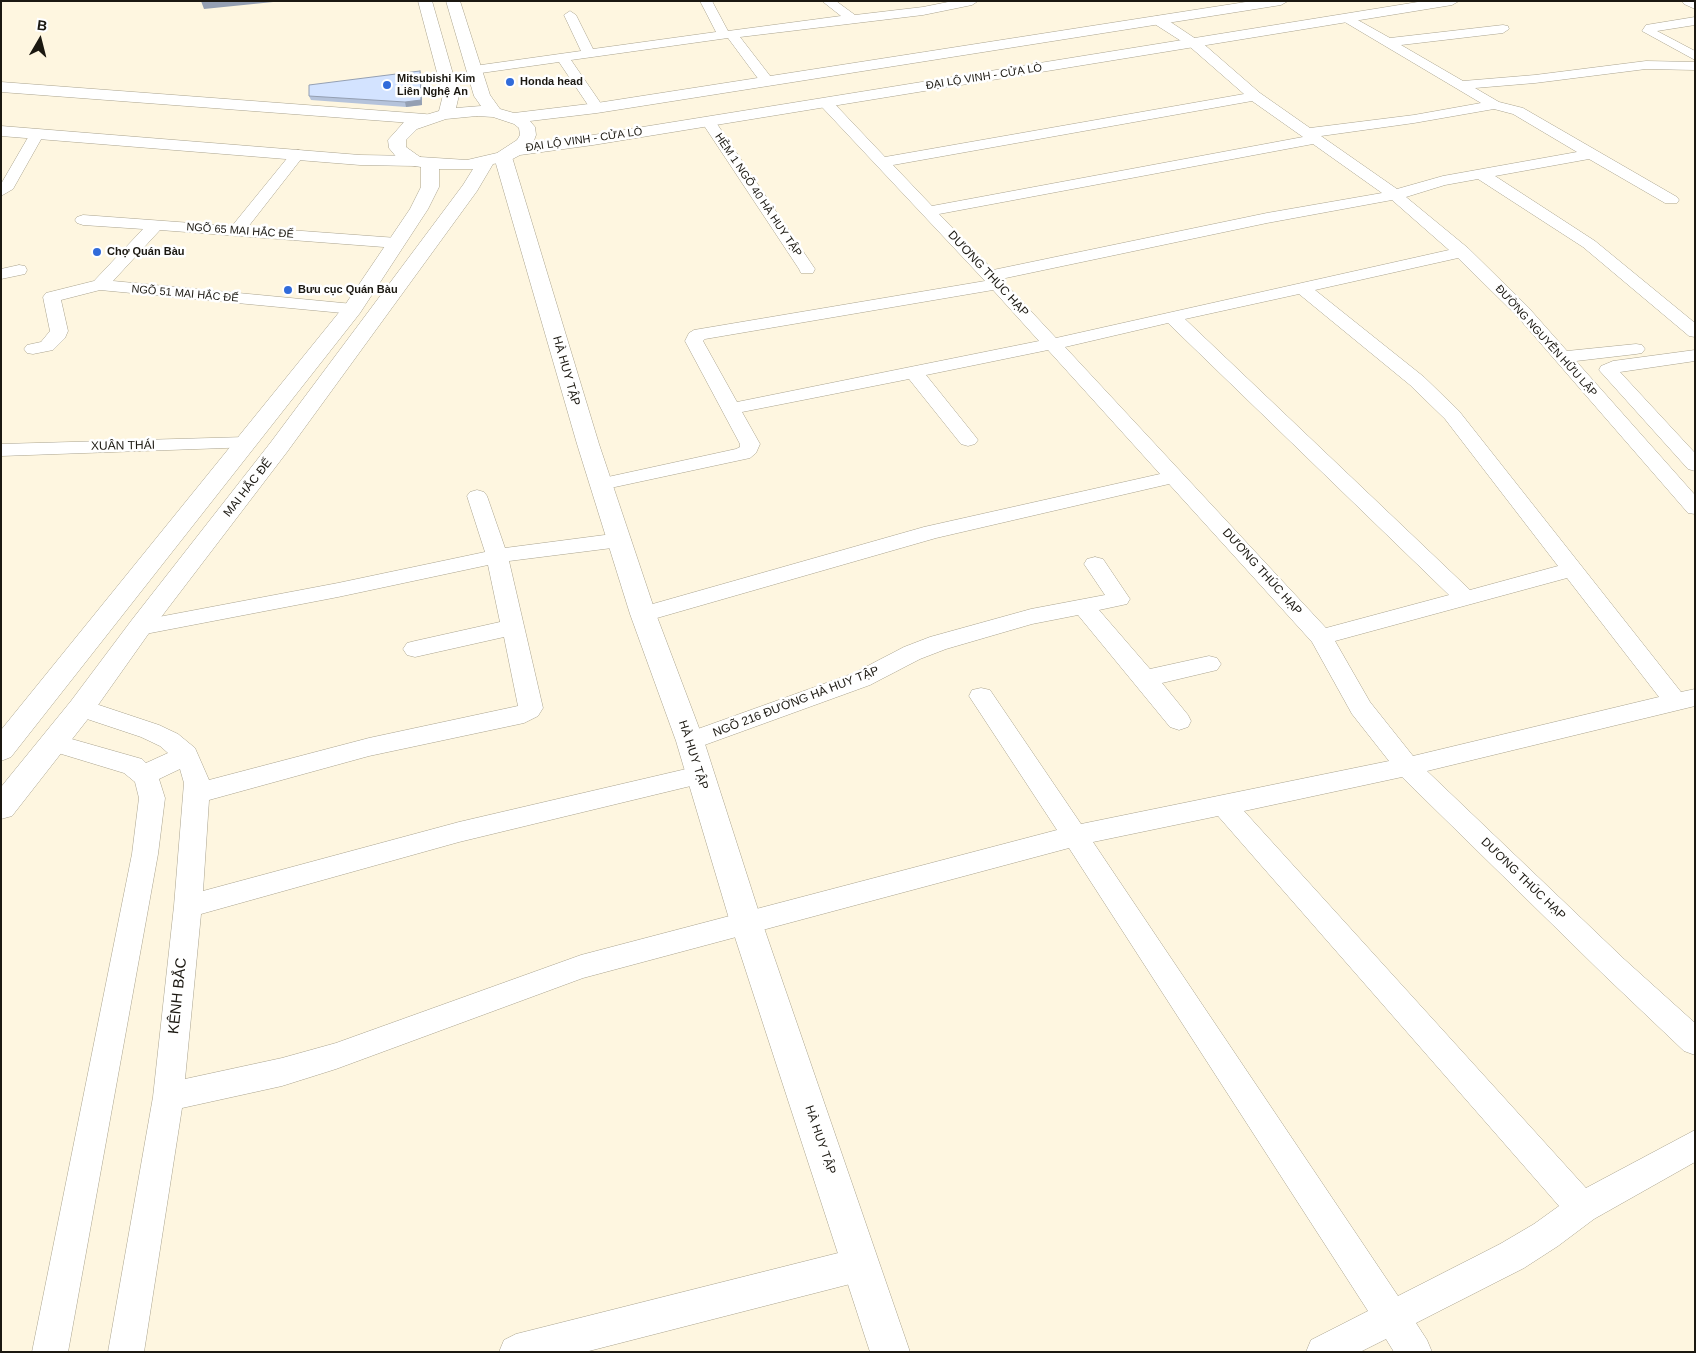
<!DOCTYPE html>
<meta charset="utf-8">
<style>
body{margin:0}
#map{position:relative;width:1696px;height:1353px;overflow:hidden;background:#fef6e0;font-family:Arial,sans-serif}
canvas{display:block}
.frame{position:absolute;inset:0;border:2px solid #1b1811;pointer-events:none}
.north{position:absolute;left:15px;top:15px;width:50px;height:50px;-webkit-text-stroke:4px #fff;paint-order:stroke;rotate:8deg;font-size:14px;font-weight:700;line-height:20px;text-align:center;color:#1b1811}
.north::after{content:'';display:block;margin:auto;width:18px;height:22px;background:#1b1811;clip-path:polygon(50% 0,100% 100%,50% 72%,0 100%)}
</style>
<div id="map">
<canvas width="1696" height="1353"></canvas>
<div class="frame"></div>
<div class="north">B</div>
</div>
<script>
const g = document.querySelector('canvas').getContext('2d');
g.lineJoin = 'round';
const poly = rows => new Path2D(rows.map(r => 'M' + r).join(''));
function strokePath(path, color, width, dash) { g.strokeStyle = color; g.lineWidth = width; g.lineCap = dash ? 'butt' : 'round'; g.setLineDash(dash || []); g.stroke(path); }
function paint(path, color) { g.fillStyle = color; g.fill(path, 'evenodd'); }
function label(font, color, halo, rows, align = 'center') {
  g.font = font + ' Arial,sans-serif'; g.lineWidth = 5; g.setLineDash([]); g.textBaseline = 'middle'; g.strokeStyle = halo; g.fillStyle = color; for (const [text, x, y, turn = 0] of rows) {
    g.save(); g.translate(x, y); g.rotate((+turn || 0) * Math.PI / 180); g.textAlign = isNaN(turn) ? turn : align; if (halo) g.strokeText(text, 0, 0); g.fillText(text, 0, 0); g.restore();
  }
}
const minor = poly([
 [700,1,712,1,728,31,841,16,822,1,836,1,855,15,923,7,953,1,978,1,972,5,923,15,740,37,774,81,767,85,762,84,728,38,571,60,604,108,602,111,597,112,592,111,559,62,474,74,467,70,474,66,581,51,564,15,570,11,576,15,593,49,716,32,700,1],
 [1682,1,1695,1,1695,9,1684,4,1682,1],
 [1347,14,1390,38,1503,25,1508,26,1509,29,1503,33,1401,45,1463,81,1535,75,1646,61,1695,62,1695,70,1646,69,1535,83,1475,88,1499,102,1523,108,1677,197,1679,200,1677,203,1665,203,1589,159,1495,176,1595,241,1695,323,1695,337,1689,336,1583,247,1478,179,1445,185,1406,197,1468,248,1528,307,1567,351,1636,344,1642,345,1645,349,1642,353,1636,354,1576,361,1695,495,1695,514,1688,513,1516,315,1458,258,1315,290,1424,377,1459,411,1681,692,1695,689,1695,706,1427,771,1624,959,1695,1023,1695,1055,1684,1051,1604,975,1402,777,1244,811,1586,1188,1695,1130,1695,1162,1594,1219,1558,1246,1524,1268,1416,1323,1427,1340,1432,1352,1394,1352,1386,1339,1360,1352,1306,1352,1311,1340,1368,1311,1069,848,583,978,336,1069,282,1086,182,1108,144,1352,108,1352,153,1097,174,906,184,783,180,769,159,779,165,798,158,854,68,1352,32,1352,132,854,139,798,135,782,124,773,45,749,42,743,45,737,54,734,142,759,146,763,168,753,160,746,141,737,72,714,69,708,72,702,81,699,159,725,178,734,195,748,209,780,369,738,518,706,504,637,415,657,407,655,403,649,407,643,415,641,500,622,488,565,338,597,140,635,132,632,129,627,132,622,338,583,485,552,467,496,470,492,477,490,484,492,487,496,505,548,620,533,628,535,631,540,628,545,620,547,509,561,543,708,538,716,524,723,369,756,209,800,203,891,459,822,699,766,708,768,712,775,708,782,699,784,459,842,201,914,185,1079,282,1058,336,1043,581,955,1057,830,969,696,972,690,981,688,990,690,1081,824,1389,761,1352,714,1312,642,1169,484,936,538,643,622,635,619,632,614,635,609,924,527,1160,474,1048,350,926,375,975,436,978,440,975,444,968,446,961,444,909,379,742,412,760,444,756,453,750,458,601,490,594,488,591,484,594,480,736,449,740,447,740,444,685,341,689,333,694,330,985,281,820,105,818,102,820,99,830,99,885,157,1244,94,1189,46,1187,43,1194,39,1199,40,1260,93,1310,128,1414,115,1481,103,1343,21,1341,18,1347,14],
 [1252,101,1303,137,932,206,893,165,1252,101],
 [1494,109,1513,114,1577,152,1443,176,1397,189,1321,136,1414,123,1494,109],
 [1313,144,1382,193,1267,213,993,270,939,214,1313,144],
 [1392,200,1449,250,1056,338,1001,279,1267,223,1392,200],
 [993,290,1039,341,737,402,703,341,705,339,993,290],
 [1299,294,1410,385,1445,419,1558,566,1470,590,1185,319,1299,294],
 [1168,323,1449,595,1326,628,1065,347,1168,323],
 [1567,578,1659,697,1413,756,1370,702,1335,641,1567,578],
 [1218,816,1559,1206,1534,1224,1500,1244,1398,1296,1093,842,1218,816],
 [1695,17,1695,25,1657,31,1695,51,1695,60,1642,31,1646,25,1695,17],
 [708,117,713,118,815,269,813,273,801,273,799,269,701,121,703,118,708,117],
 [37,130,42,131,44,134,13,189,1,196,1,184,30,134,32,131,37,130],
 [298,150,303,151,305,154,248,227,397,238,403,240,405,243,403,246,397,248,160,230,113,281,353,304,359,305,362,309,359,313,353,314,100,290,61,300,68,331,65,338,53,350,33,354,27,353,24,349,27,345,41,342,50,331,43,297,46,293,94,281,143,229,83,225,77,223,75,220,77,217,83,215,232,226,293,151,298,150],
 [19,265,25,266,27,270,25,274,1,279,1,269,19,265],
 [1695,350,1695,361,1620,372,1695,453,1695,471,1688,469,1599,370,1601,366,1613,361,1695,350],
 [246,437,253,439,256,443,253,447,1,456,1,444,246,437],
 [1095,557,1103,559,1130,599,1127,604,1099,610,1150,669,1209,656,1217,658,1221,664,1217,670,1162,683,1188,715,1191,721,1188,727,1179,730,1170,727,1078,615,1032,624,946,649,920,659,870,685,699,747,690,750,681,747,678,741,681,735,854,673,904,647,930,637,1031,609,1105,595,1084,564,1087,559,1095,557],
 [862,1247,874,1252,879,1264,874,1276,862,1281,585,1352,499,1352,504,1340,516,1334,862,1247]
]);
const tertiary = poly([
 [1158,16,1163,17,1202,43,1199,46,1189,46,1153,23,1151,20,1153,17,1158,16],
 [1,82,425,114,431,115,433,119,431,123,425,124,1,92,1,82],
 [1,126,360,155,415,156,421,157,424,161,421,165,415,166,360,165,1,136,1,126]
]);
const secondary = poly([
 [503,152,509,153,512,157,599,444,656,614,704,741,762,922,910,1352,870,1352,730,922,676,741,630,614,577,444,494,157,497,153,503,152]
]);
const primary = poly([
 [418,1,432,1,459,95,456,108,481,106,474,96,446,1,460,1,490,95,500,109,514,113,597,103,1252,1,1288,1,1281,5,597,113,530,121,535,127,536,135,533,143,593,135,1424,1,1459,1,1452,5,593,145,520,155,509,161,493,164,477,191,287,452,149,633,91,715,12,816,1,819,1,787,71,701,131,621,271,442,463,185,473,169,439,169,439,187,428,209,360,313,11,757,1,761,1,730,345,305,410,209,421,187,421,167,409,165,398,159,389,148,388,140,405,121,439,111,443,95,418,1],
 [477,116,493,117,514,124,519,128,520,135,517,140,497,153,467,160,420,157,406,147,406,140,417,129,446,119,477,116]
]);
const wall = poly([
 [420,71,421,76,422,105,406,107,311,100,309,96]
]);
const shadedWall = poly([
 [201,1,283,1,204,9],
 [420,71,421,76,422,105,406,107,405,102]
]);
const building = poly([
 [420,71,421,100,405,102,309,96,309,85,420,71]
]);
const markers = [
 [510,82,5,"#316bda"],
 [387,85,5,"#316bda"],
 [97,252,5,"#316bda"],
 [288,290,5,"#316bda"]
];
const farStreetnames = [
 ["ĐẠI LỘ VINH - CỬA LÒ",984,77,-9],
 ["ĐẠI LỘ VINH - CỬA LÒ",584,140,-8],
 ["HẺM 1 NGÕ 40 HÀ HUY TẬP",758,195,56],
 ["NGÕ 65 MAI HẮC ĐẾ",240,231,4],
 ["NGÕ 51 MAI HẮC ĐẾ",185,294,5],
 ["ĐƯỜNG NGUYỄN HỮU LẬP",1546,341,48]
];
const farPoinames = [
 ["Mitsubishi Kim",397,79],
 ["Liên Nghệ An",397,92],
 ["Honda head",520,82],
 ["Chợ Quán Bàu",107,252],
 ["Bưu cục Quán Bàu",298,290]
];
const streetNames = [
 ["DƯƠNG THÚC HẠP",988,274,47],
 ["HÀ HUY TẬP",566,371,74],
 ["XUÂN THÁI",123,446,-1],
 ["MAI HẮC ĐẾ",248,488,-52],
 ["DƯƠNG THÚC HẠP",1262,572,48],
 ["NGÕ 216 ĐƯỜNG HÀ HUY TẬP",796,702,-21],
 ["HÀ HUY TẬP",693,755,72],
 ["DƯƠNG THÚC HẠP",1523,879,44],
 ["HÀ HUY TẬP",820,1140,71]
];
const nearStreetnames = [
 ["KÊNH BẮC",178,996,-84]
];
strokePath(minor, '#aaa38e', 1);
strokePath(tertiary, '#aaa38e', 1);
strokePath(secondary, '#aaa38e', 1);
strokePath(primary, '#aaa38e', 1);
paint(minor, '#fff');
paint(tertiary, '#fff');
paint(secondary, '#fff');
paint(primary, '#fff');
paint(wall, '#b5c3db');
paint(shadedWall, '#949fb2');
paint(building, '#d3e3ff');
strokePath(building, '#949fb2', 1);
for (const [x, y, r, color] of markers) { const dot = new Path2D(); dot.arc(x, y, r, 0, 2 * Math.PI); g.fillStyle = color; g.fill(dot); strokePath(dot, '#fff', 2); }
label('11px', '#1b1811', '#fff', farStreetnames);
label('bold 11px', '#1b1811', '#fff', farPoinames, 'left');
label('12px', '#1b1811', '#fff', streetNames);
label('15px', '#1b1811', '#fff', nearStreetnames);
</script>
